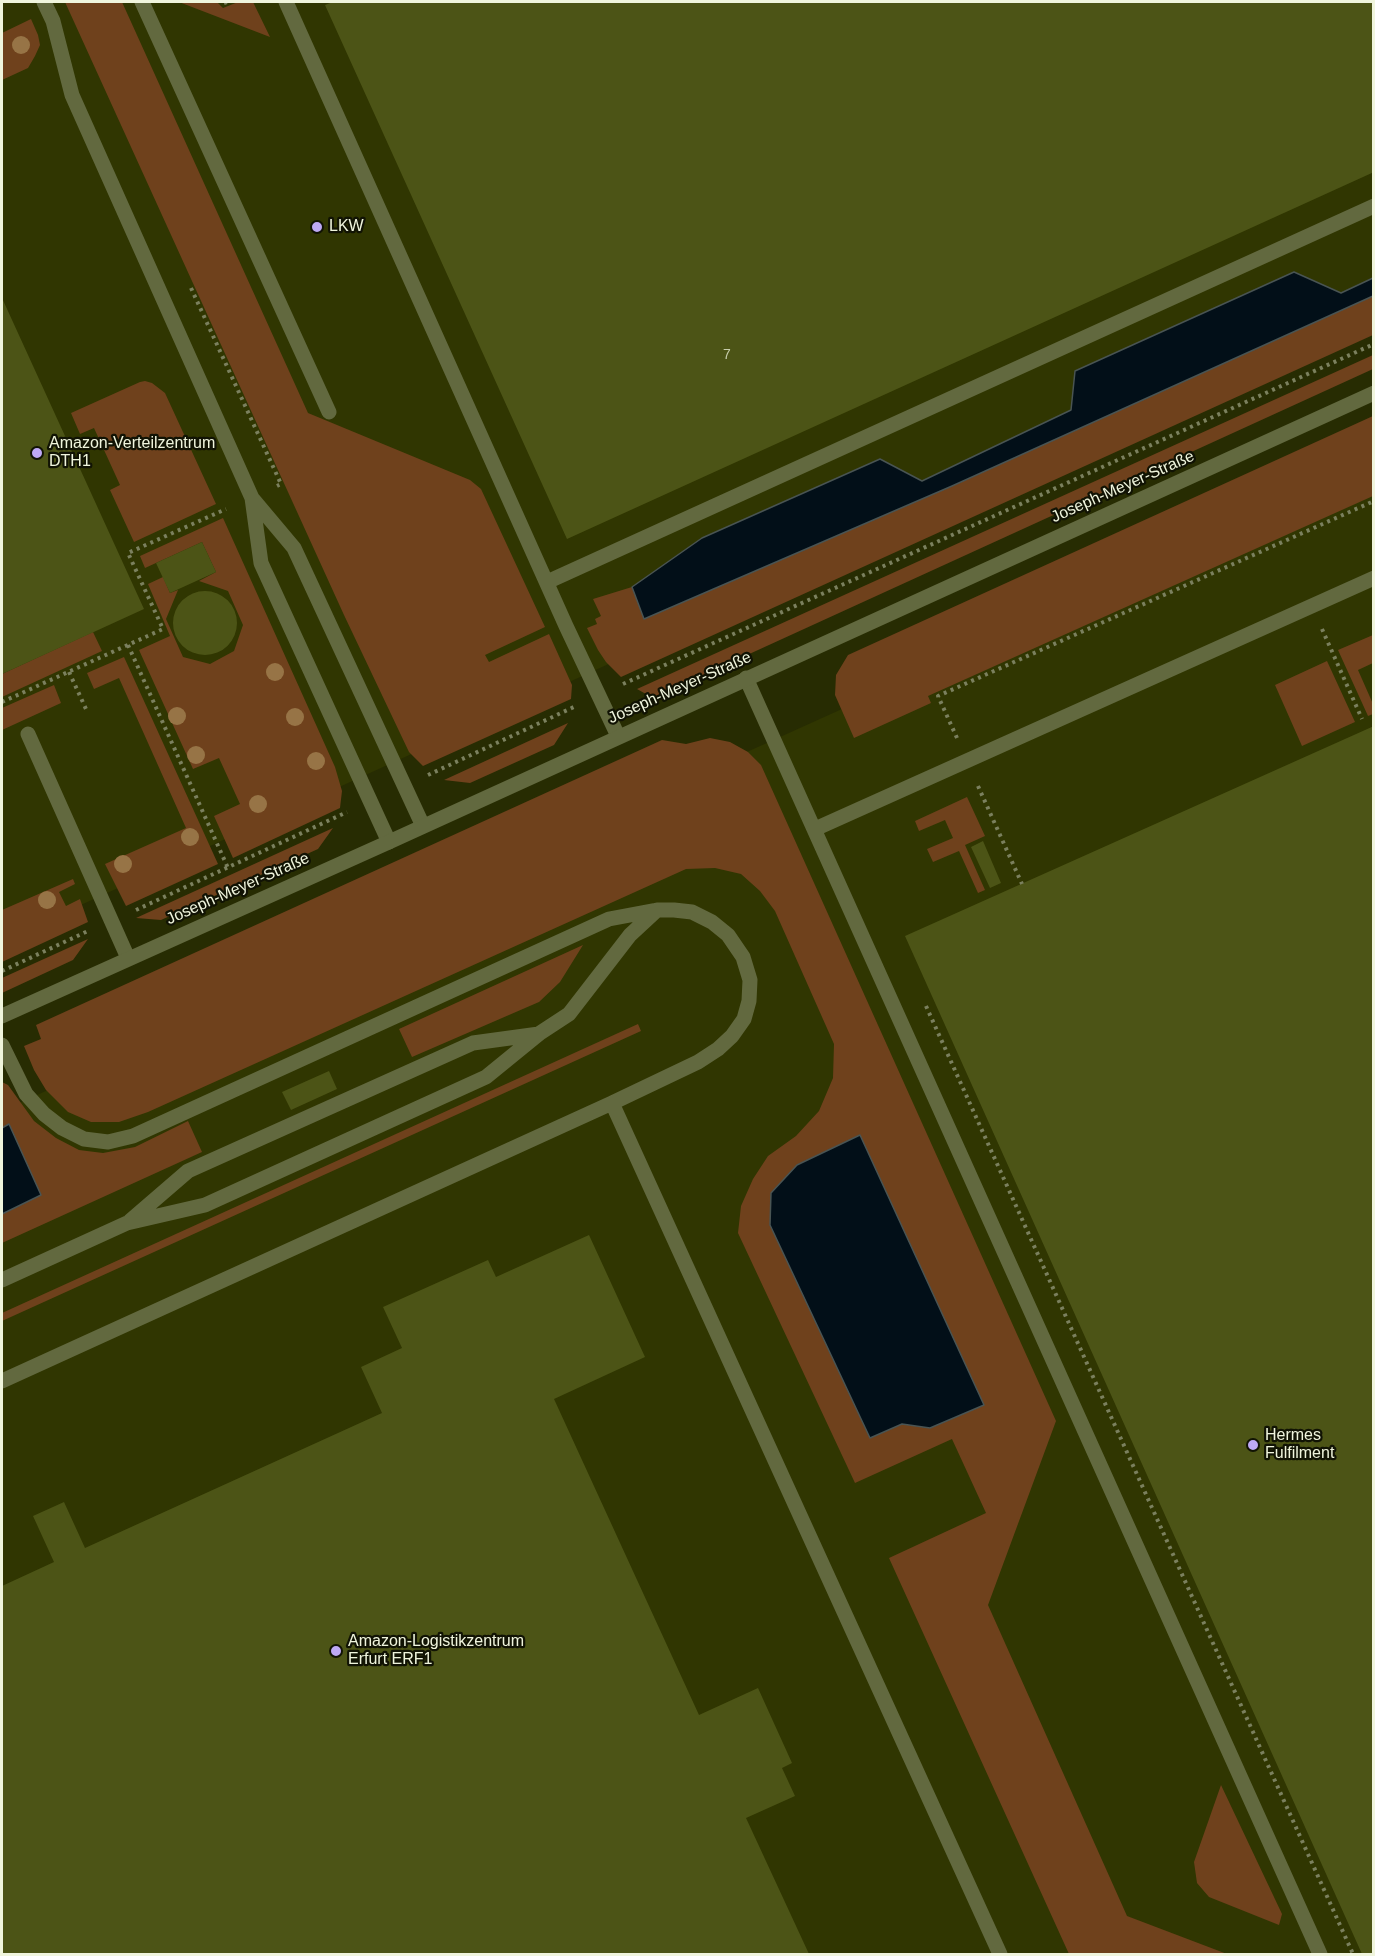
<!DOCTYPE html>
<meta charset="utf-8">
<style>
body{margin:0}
#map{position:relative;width:1375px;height:1956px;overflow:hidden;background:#272c02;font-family:Helvetica,sans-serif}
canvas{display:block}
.frame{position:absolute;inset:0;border:3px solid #f0f5dd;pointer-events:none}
</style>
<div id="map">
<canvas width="1375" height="1956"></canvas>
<div class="frame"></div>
</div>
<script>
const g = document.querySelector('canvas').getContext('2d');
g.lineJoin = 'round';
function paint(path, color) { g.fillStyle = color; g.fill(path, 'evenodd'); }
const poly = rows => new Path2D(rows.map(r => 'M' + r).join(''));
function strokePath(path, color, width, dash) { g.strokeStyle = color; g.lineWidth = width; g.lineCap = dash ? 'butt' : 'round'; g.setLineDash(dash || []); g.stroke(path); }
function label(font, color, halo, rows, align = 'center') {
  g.font = font + ' Helvetica,sans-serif'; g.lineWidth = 4.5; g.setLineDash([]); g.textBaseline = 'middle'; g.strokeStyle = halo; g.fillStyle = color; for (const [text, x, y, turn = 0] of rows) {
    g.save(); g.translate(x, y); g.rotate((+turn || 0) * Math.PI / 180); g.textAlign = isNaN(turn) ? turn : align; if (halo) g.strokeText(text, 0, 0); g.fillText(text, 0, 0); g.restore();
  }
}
const built = poly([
 [2,2,1373,2,1373,315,2,941],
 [1373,469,1373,1954,2,1954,2,1111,713,786,707,770]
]);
const green = poly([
 [65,2,122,2,308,413,470,480,481,489,545,627,485,655,489,662,549,634,572,685,571,699,423,766,409,752,344,615],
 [179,2,217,2,223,8,238,2,253,2,270,37],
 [31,19,38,35,40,45,35,56,28,68,2,80,2,33],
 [1294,272,1341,293,1373,278,1373,335,621,677,606,662,598,650,587,628,597,624,595,619,601,616,593,599,632,587,702,538,880,459,922,481,1071,410,1075,371],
 [1373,355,1373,369,653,698,637,689],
 [145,381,152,383,165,393,216,504,134,542,110,490,120,485,94,428,80,434,71,413,140,382],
 [1373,416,1373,496,928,696,931,703,854,738,835,695,836,675,848,655],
 [223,518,335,767,342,791,340,808,233,858,214,816,240,804,219,758,193,769,139,650,170,636,148,584,163,577,170,593,178,590,166,619,183,657,210,664,234,651,243,625,228,591,199,581,216,572,202,542,145,568,140,556],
 [93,632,102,651,2,697,2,674],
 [1373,635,1373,663,1358,670,1373,704,1373,714,1368,716,1338,650],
 [124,657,218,864,126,906,105,864,186,828,119,678,94,689,87,673],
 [1327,661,1355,722,1302,746,1275,685],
 [54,685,61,703,2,730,2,708],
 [568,723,554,745,470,783,444,780],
 [710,738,730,742,748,752,761,765,1056,1421,988,1605,1127,1916,1227,1954,1069,1954,889,1558,986,1513,952,1439,855,1483,738,1233,741,1206,753,1179,768,1156,796,1136,819,1111,833,1078,834,1044,775,911,760,891,741,874,715,868,686,869,148,1112,119,1122,91,1122,68,1112,46,1090,34,1070,24,1046,41,1039,36,1025,662,740,686,744],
 [967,797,985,836,965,845,985,890,978,893,959,851,933,862,927,849,953,838,945,820,919,831,915,821],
 [333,828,318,849,161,920,136,918],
 [73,879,75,884,59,892,66,906,80,899,88,922,2,962,2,910],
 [88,939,73,960,2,993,2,978],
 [583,945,560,982,539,1002,412,1057,399,1029],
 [638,1024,641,1031,2,1321,2,1313],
 [2,1082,8,1085,34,1121,56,1138,79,1150,103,1153,135,1147,188,1121,202,1152,2,1243],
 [1221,1785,1282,1914,1279,1925,1209,1897,1197,1883,1194,1862]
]);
const water = poly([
 [1294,272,1341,293,1373,278,1373,296,952,486,644,619,632,587,702,538,880,459,922,481,1071,410,1075,371,1294,272],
 [9,1124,41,1195,2,1214,2,1128,9,1124],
 [860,1135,984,1405,930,1428,902,1424,870,1438,770,1225,771,1193,797,1165,860,1135]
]);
const building = poly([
 [333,2,1374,2,1374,172,567,539,325,5],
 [2,298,144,609,2,674],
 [202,542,216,572,170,593,156,563],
 '173 623a32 32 0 1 1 64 0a32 32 0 1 1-64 0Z',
 [1374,726,1374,1954,1362,1954,905,936],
 [983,841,1001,883,990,888,971,847],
 [329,1071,337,1089,291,1110,282,1092],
 [589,1235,645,1357,554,1399,699,1715,758,1688,792,1763,782,1768,795,1796,746,1818,809,1954,2,1954,2,1586,54,1562,33,1516,64,1502,85,1548,382,1413,361,1367,402,1348,383,1307,488,1260,496,1277]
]);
const path = poly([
 [224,3,227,2],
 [191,288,281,484,277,486],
 [1322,629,1362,719],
 [128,645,228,868],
 [69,672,86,709],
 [623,684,1374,344],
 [2,702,163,629,128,553,226,509],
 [957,738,938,696,1374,501],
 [428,775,576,706],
 [978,786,1022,884],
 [136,910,347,812],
 [2,971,88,931],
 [926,1006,1353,1954]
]);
const service = poly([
 [44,2,53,21,72,95,252,498,294,548,423,826],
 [142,2,329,412],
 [286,2,566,626,618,736],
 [252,498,261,563,389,842],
 [547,582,1374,206],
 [746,678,1320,1954],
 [28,734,128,958],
 [815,829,1374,578],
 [2,1045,26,1094,44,1114,62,1128,84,1139,108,1142,133,1136,609,919,657,910,674,910,692,912,712,922,728,935,743,957,750,980,749,1001,744,1019,732,1036,718,1049,698,1062,612,1103],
 [130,1221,188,1171,473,1043,539,1034],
 [2,1280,127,1223,205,1205,486,1077,540,1033,569,1014,630,935,657,910],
 [2,1381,612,1103,1000,1954]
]);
const minor = poly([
 [2,1016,389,842,1374,393]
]);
const trees = [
 [21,45],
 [275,672],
 [177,716],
 [295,717],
 [196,755],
 [316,761],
 [258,804],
 [190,837],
 [123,864],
 [47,900]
];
const markers = [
 [317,227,6,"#bea9f5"],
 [37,453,6,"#bea9f5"],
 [1253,1445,6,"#bea9f5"],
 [336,1651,6,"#bea9f5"]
];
const numberNames = [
 ["7",727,355]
];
const poiNames = [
 ["LKW",329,227],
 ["Amazon-Verteilzentrum",49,444],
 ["DTH1",49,462],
 ["Hermes",1265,1436],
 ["Fulfilment",1265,1454],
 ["Amazon-Logistikzentrum",348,1642],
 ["Erfurt ERF1",348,1660]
];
const streetNames = [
 ["Joseph-Meyer-Straße",1123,487,-24],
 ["Joseph-Meyer-Straße",680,688,-24],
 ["Joseph-Meyer-Straße",238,889,-24]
];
paint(built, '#303601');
paint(green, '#6f411c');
paint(water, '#020f18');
strokePath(water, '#495453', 1.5);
paint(building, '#4c5416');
strokePath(path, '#7b805e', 4, [3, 4.5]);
strokePath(service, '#62693f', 15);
strokePath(minor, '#62693f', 15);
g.fillStyle = '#977446';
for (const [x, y] of trees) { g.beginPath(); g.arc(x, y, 9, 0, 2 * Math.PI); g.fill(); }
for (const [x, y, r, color] of markers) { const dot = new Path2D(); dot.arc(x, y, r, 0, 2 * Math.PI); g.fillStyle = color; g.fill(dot); strokePath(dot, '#111304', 2); }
label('14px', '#c7cdab', null, numberNames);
label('16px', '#f0f5dd', '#111304', poiNames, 'left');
label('16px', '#f0f5dd', '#111304', streetNames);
</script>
